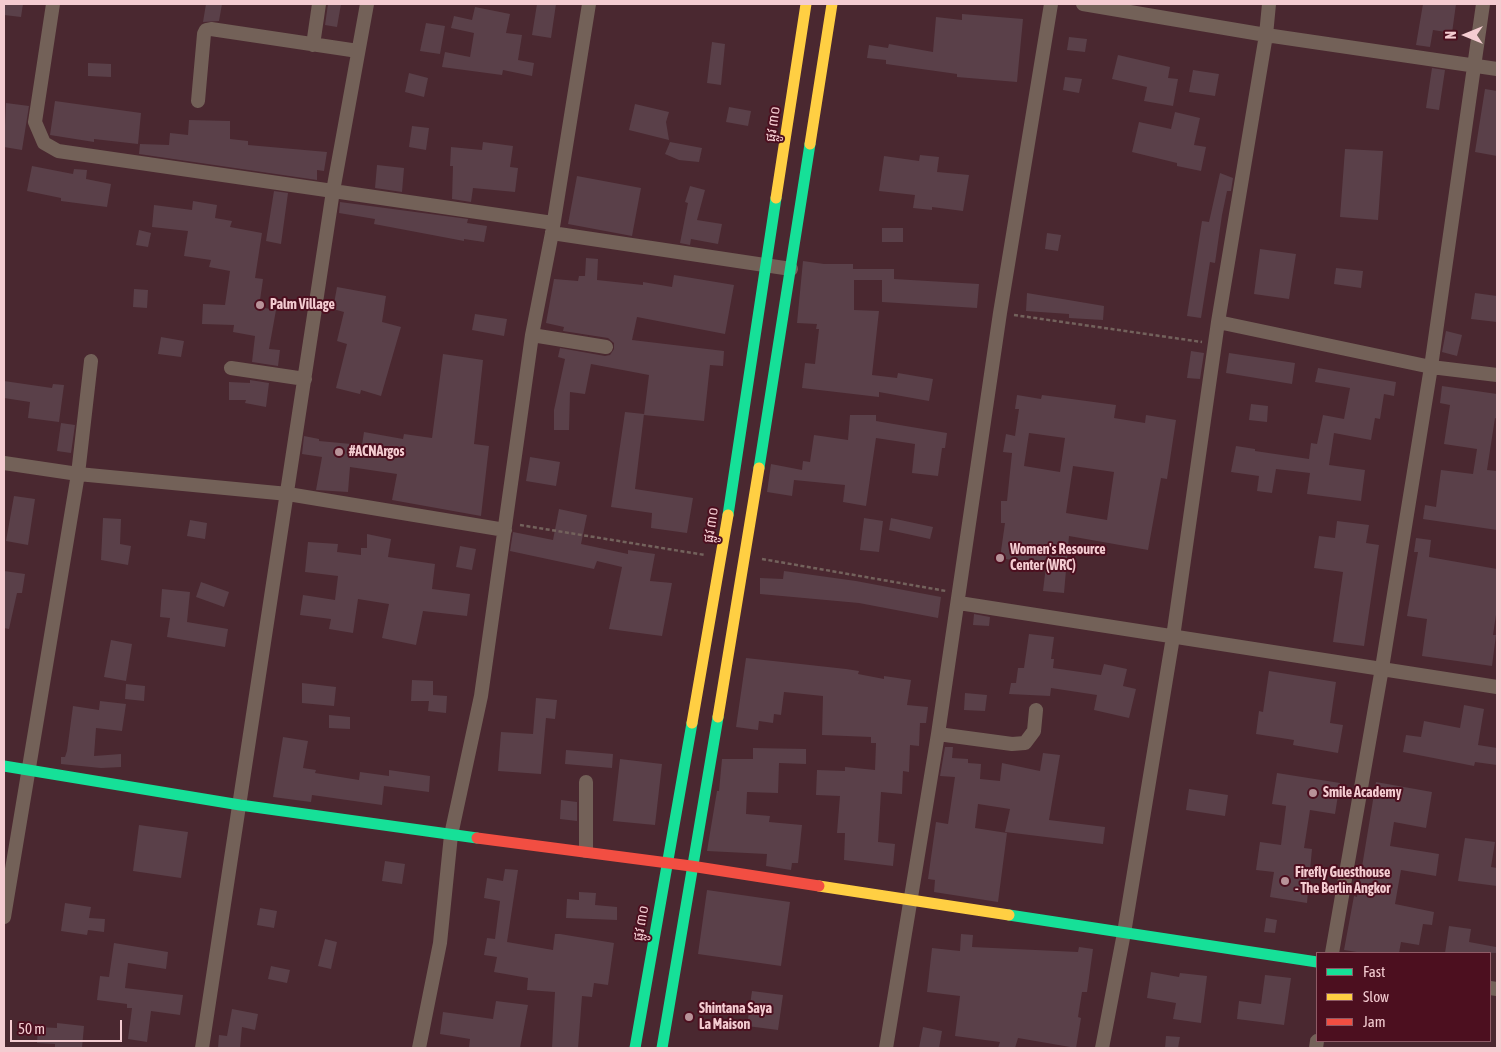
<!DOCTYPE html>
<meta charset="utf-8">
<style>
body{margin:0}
#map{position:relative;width:1501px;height:1052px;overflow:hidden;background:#4a2830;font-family:"Asap Condensed",sans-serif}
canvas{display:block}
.frame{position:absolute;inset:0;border:5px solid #f4ccd1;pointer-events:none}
.legend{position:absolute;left:1316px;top:952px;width:175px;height:90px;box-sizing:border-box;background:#4c0f1f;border:1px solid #8f5b66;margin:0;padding:6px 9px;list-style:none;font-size:15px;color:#f4ccd1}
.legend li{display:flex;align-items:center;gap:10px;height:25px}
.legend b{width:25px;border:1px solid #8f5b66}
.north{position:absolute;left:1441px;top:10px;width:50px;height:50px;-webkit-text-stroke:4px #4c0f1f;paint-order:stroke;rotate:270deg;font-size:14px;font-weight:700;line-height:20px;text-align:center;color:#f4ccd1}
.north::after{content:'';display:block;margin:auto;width:18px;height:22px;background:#f4ccd1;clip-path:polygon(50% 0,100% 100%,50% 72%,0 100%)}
.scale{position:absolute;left:10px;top:1020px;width:112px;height:22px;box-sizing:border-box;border:2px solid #f4ccd1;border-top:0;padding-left:6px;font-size:15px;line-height:18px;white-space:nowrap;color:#f4ccd1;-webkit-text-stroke:4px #4c0f1f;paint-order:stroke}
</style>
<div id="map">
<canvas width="1501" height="1052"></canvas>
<div class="frame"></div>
<ul class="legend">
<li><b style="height:6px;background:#16e098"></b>Fast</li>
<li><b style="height:6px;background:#ffcf43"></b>Slow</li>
<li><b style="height:6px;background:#f24e42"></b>Jam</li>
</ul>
<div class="north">N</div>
<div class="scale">50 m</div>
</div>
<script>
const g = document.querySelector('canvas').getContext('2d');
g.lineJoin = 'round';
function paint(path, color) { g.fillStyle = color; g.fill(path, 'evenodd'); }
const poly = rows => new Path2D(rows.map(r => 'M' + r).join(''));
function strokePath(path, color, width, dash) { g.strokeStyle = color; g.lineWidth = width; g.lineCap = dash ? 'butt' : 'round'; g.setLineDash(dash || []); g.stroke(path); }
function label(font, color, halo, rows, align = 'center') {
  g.font = font + ' "Asap Condensed","Noto Sans Khmer",sans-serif'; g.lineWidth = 4; g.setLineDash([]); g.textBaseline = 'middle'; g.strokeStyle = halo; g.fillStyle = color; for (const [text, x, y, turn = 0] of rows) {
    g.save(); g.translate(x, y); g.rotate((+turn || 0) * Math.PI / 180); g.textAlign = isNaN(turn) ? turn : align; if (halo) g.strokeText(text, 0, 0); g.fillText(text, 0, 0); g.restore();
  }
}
const building = poly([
 [4,4,23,4,21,17,4,15],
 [206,4,222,4,219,21,203,22],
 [328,4,341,4,337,27,325,25],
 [537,4,556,4,551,38,532,35],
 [1423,4,1456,4,1452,33,1433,30,1430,47,1416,45],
 [475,7,510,14,506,33,522,35,518,60,534,63,532,76,503,70,502,75,442,67,445,52,470,57,474,33,451,28,454,16,472,20],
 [962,14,1023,19,1017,82,957,77,957,74,886,64,886,60,867,58,869,45,888,48,889,44,933,52,936,17,962,20],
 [426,23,445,26,440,54,420,51],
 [1069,37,1087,39,1085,52,1067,50],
 [712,42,725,44,721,85,707,83],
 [1118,55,1170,67,1168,78,1178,79,1173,106,1144,101,1147,87,1112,79],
 [88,63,111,64,111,77,88,76],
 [1432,68,1445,70,1439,110,1426,108],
 [1193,70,1219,74,1215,96,1189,92],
 [409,73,428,78,424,97,405,92],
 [1065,77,1082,79,1079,93,1063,90],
 [1485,89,1497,91,1497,156,1475,152],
 [55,101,141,113,138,144,94,139,94,142,50,135],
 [6,103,29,106,22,150,4,147],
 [635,104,669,112,666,122,669,140,629,130],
 [729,107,751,111,748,126,726,122],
 [1175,112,1200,118,1194,145,1206,147,1201,171,1177,166,1177,163,1132,152,1139,122,1171,129],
 [189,120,230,121,230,139,248,141,248,145,327,152,324,171,317,170,317,180,139,154,140,144,169,145,170,133,188,135],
 [412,126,429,128,426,150,409,147],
 [483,142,513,146,510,167,518,168,515,192,473,188,471,202,452,199,453,166,450,166,451,147,482,150],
 [670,142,702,148,699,162,679,160,665,154],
 [1345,149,1383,151,1378,220,1340,217],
 [920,155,939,157,937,172,969,175,963,211,932,207,932,210,913,208,915,195,879,191,884,156,919,161],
 [377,165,404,168,402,192,375,188],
 [32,166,73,174,74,169,87,170,86,179,111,184,107,207,61,201,61,198,27,191],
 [1220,173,1233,178,1231,191,1227,191,1222,215,1215,263,1210,262,1201,318,1187,316,1202,221,1209,222],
 [577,176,641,188,632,236,568,224],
 [690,186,705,190,697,220,722,224,718,244,691,239,690,245,680,243,688,203,685,202],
 [274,191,288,193,281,244,266,241],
 [193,201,217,205,215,218,232,221,230,227,262,233,255,278,263,279,259,307,276,310,269,349,280,350,278,366,252,362,255,336,233,332,234,325,202,324,203,304,225,305,230,271,209,267,211,260,184,256,188,231,152,227,154,205,192,210],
 [340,202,468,219,467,223,487,226,484,242,464,239,464,241,374,224,375,219,339,213],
 [882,228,903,228,903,242,882,242],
 [139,230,151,233,148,247,136,245],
 [1047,233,1061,235,1058,251,1045,249],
 [1260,249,1296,254,1289,299,1254,294],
 [586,258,598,259,597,280,643,285,643,282,672,287,674,275,734,285,725,334,637,317,632,340,724,351,723,366,710,365,704,421,644,415,649,375,591,364,585,394,570,392,569,430,554,430,554,410,565,359,558,357,560,348,605,356,610,355,614,349,614,343,608,338,563,331,564,327,546,323,554,279,578,281,579,276,585,276],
 [803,261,824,264,853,264,853,269,894,269,894,279,979,284,977,308,882,302,882,280,854,280,854,310,879,311,872,375,897,378,898,373,933,379,929,401,879,392,879,397,802,388,805,363,815,364,819,329,816,329,817,324,797,323],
 [1336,268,1363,271,1361,288,1334,284],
 [337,287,386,296,382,322,401,327,381,396,361,390,360,394,336,388,347,344,337,341,344,312,333,309],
 [134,289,148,290,147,308,133,307],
 [1027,293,1104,306,1103,320,1069,318,1069,314,1026,311],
 [1475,293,1497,296,1497,322,1471,319],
 [475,314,507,319,504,336,472,330],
 [1446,331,1462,335,1457,356,1442,352],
 [161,337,184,341,181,357,158,354],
 [1191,351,1204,353,1200,379,1187,378],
 [1229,353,1295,363,1292,384,1226,373],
 [443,354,483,360,474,444,489,446,481,516,392,500,397,474,350,467,348,492,316,490,322,457,302,454,304,436,319,439,319,441,362,445,364,432,403,439,404,434,432,438],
 [1318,368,1396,382,1394,396,1384,394,1380,419,1375,418,1371,440,1334,433,1329,465,1365,470,1361,501,1307,494,1310,473,1276,469,1272,493,1257,491,1259,476,1231,472,1236,446,1255,449,1255,451,1309,459,1311,443,1317,444,1323,415,1344,419,1350,388,1315,382],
 [250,380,269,383,266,407,245,403,246,400,229,400,229,382,250,383],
 [4,381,52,388,53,384,64,385,59,422,28,418,30,402,4,398],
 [1442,386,1497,394,1497,419,1495,418,1487,470,1497,471,1497,530,1423,519,1425,505,1436,507,1441,470,1473,474,1477,449,1444,444,1450,405,1440,403],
 [1017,395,1041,399,1042,395,1116,405,1114,418,1145,423,1146,415,1176,420,1167,479,1161,478,1148,550,1069,536,1064,593,1043,591,1046,566,1000,558,1005,523,1001,523,1001,501,1007,501,1012,453,1003,452,1006,434,1015,436,1019,409,1015,409],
 [1029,433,1065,438,1060,472,1024,466],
 [1073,466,1114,472,1107,520,1066,513],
 [1251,404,1268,406,1267,422,1249,420],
 [625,412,644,414,635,489,693,498,687,533,651,528,652,513,611,507],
 [850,415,876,415,876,421,947,433,945,448,942,448,938,476,912,473,915,444,876,438,866,506,843,502,845,485,794,480,792,496,767,492,771,464,802,470,803,461,810,462,814,435,848,440],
 [61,423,75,425,71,453,57,451],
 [530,457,560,462,556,486,526,481],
 [14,496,35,499,28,545,6,541],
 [559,509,587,515,581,544,628,554,628,550,655,554,650,581,672,583,662,636,609,629,622,567,597,561,594,569,510,551,513,532,553,540],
 [103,518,121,519,120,544,131,546,128,565,101,560],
 [864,518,883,521,879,552,860,550],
 [891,518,933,527,930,539,889,530],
 [190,520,207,523,205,539,187,536],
 [1337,521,1369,525,1366,543,1379,545,1364,646,1333,642,1343,572,1314,568,1319,536,1335,538],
 [367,534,391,539,388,557,435,564,432,589,470,594,467,616,423,611,416,645,382,638,389,604,358,599,353,633,329,629,331,619,300,615,303,595,335,600,338,576,305,572,308,542,338,544,337,552,361,555,361,548,367,548],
 [1416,538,1431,540,1429,557,1497,569,1497,608,1493,635,1496,635,1492,666,1422,656,1427,619,1407,616,1418,552,1414,552],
 [460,546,476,549,472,570,456,567],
 [4,571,25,574,22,593,17,593,9,629,4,628],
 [784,571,856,581,941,597,938,618,859,603,760,594,760,578,783,579],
 [201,582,229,592,224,607,196,597],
 [162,589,190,592,187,622,228,629,225,647,167,637,170,618,160,617],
 [974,614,990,617,989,626,973,625],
 [1029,634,1054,637,1051,659,1054,659,1053,668,1101,675,1104,664,1127,669,1123,686,1136,689,1129,718,1094,710,1097,695,1051,688,1050,696,1009,694,1011,683,1016,683,1018,668,1024,668],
 [111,640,132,644,126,681,104,677],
 [746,658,846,669,859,671,858,674,884,679,884,676,911,680,907,705,928,707,926,723,920,723,919,746,910,745,909,772,903,771,902,794,881,792,878,842,895,844,893,866,844,860,845,833,837,833,840,796,816,795,817,770,845,771,845,767,875,770,876,743,871,743,871,737,822,735,823,696,784,692,781,715,774,714,773,723,759,721,758,730,736,727],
 [1269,671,1336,682,1330,723,1343,725,1338,753,1293,745,1294,740,1256,734,1259,711,1263,712],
 [412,680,433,681,433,695,447,696,446,713,428,711,429,701,411,701],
 [302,683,336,687,334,706,302,703],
 [126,684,145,686,144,701,125,699],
 [965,693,987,695,985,711,964,710],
 [536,698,557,700,555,719,546,718,541,774,498,771,501,732,533,734],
 [100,701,126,704,122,731,96,728,94,756,121,754,121,767,101,768,61,764,61,757,65,757,67,751,73,706,99,710],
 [1464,705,1484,709,1478,745,1497,748,1497,765,1475,762,1474,766,1403,752,1406,735,1421,737,1424,721,1460,728],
 [329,715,350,717,350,729,329,728],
 [283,737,308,741,303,768,316,770,315,773,359,780,360,772,389,776,389,770,430,776,429,792,384,786,382,805,312,795,311,802,273,797],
 [945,747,953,747,952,758,968,759,968,763,981,764,980,779,1000,781,1002,763,1040,771,1043,753,1060,755,1049,820,1105,827,1103,844,1005,832,1010,809,978,804,975,828,1007,833,998,902,934,892,935,880,928,879,936,822,948,824,955,777,940,776],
 [753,748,806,749,806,764,779,763,778,793,747,792,746,814,770,816,769,822,802,825,798,863,792,863,791,870,766,866,767,854,707,851,717,791,719,791,722,759,753,759],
 [566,750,613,754,612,768,565,764],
 [620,759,662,764,655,825,613,821],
 [1277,773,1340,783,1335,814,1310,810,1304,848,1312,849,1307,903,1270,897,1274,872,1256,870,1260,842,1281,845,1286,806,1272,804],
 [1376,782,1432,792,1426,828,1394,822,1390,846,1439,854,1436,876,1401,870,1395,904,1434,912,1432,925,1423,924,1419,945,1401,942,1399,953,1363,953,1344,950,1354,896,1357,897],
 [1189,789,1228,795,1225,816,1186,810],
 [561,800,577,802,577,821,560,819],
 [139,825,188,832,181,878,133,871],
 [1465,838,1495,842,1491,867,1497,868,1497,886,1458,881],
 [385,861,405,864,402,884,382,881],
 [505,869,518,870,507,942,553,950,555,934,560,934,614,943,608,985,594,983,592,997,582,996,578,1048,552,1048,555,992,527,990,528,978,494,972,497,957,484,955,487,938,495,939,500,901,484,898,487,878,503,881],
 [707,890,790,902,781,966,698,954],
 [579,892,596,893,595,905,617,907,617,920,566,918,567,899,579,900],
 [65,903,91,907,89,918,105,919,104,932,88,930,87,935,61,931],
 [260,908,277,911,274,928,257,925],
 [1266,918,1277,920,1275,933,1264,932],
 [1449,926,1471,929,1469,942,1496,947,1496,953,1445,953],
 [961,934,973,935,972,947,1078,952,1079,947,1093,949,1087,992,1082,992,1078,1017,1081,1018,1076,1048,1018,1038,1015,1048,998,1048,1000,1042,955,1036,960,996,927,992,932,948,960,951],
 [325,939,337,942,331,969,318,966],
 [114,943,168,952,166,969,128,963,125,988,183,995,180,1015,151,1011,147,1042,128,1039,132,1008,127,1008,127,1004,97,1000,100,976,109,977],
 [271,966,290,970,287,983,268,979],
 [1151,972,1179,977,1180,973,1207,976,1201,1023,1173,1019,1176,1003,1147,998],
 [1265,975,1291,978,1284,1025,1237,1019,1239,1001,1261,1004],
 [752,991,783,995,778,1030,747,1026],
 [496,1001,528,1005,520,1048,469,1048,470,1039,440,1034,443,1012,493,1019],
 [232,1009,258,1014,255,1030,242,1027,240,1048,218,1048,219,1035,227,1036],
 [57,1023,84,1026,82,1048,55,1048,55,1044,37,1043,38,1027,57,1028],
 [923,1027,942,1031,939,1048,919,1048],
 [1166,1036,1180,1037,1178,1048,1165,1048]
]);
const path = poly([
 [1014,315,1202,342],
 [520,525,705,555],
 [762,559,946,591]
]);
const street = poly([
 [53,4,35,122,44,143,58,151,553,223],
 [1083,4,1266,35,1497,69],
 [313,45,319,4],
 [198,101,204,34,206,30,211,29,358,51],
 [552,233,791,269],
 [1218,322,1431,367,1497,375],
 [532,335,606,347],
 [231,368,305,379],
 [4,463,78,474,288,494,505,530],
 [959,603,1497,687],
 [938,734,1012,744,1025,743,1034,731,1036,710],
 [586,782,586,851],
 [4,917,78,474,91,361],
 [1332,953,1382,668,1431,367,1483,4],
 [1490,988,1497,989],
 [202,1048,333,191,367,4],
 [419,1048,440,943,451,835,481,696,532,335,552,233,589,4],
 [886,1048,938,734,1000,313,1051,4],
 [1102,1048,1124,933,1173,637,1218,322,1266,35,1269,4],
 [1316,1048,1317,1041]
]);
const fast = poly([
 [759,468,810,144],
 [728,515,776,198],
 [4,766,240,805,477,838],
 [1009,915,1317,962],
 [635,1048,692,723],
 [662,1048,718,717]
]);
const slow = poly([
 [810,144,832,4],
 [776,198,806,4],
 [718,717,759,468],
 [692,723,728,515],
 [819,886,1009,915]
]);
const jam = poly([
 [477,838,691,866,819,886]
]);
const markers = [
 [260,305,5,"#b89399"],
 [339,452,5,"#b89399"],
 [1000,558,5,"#b89399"],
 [1313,793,5,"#b89399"],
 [1285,881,5,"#b89399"],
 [689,1017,5,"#b89399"]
];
const streetNames = [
 ["ផ្លូវ ៣០",773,124,-82],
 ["ផ្លូវ ៣០",711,525,-81],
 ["ផ្លូវ ៣០",641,923,-80]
];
const poiNames = [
 ["Palm Village",270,305],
 ["#ACNArgos",349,452],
 ["Women's Resource",1010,550],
 ["Center (WRC)",1010,566],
 ["Smile Academy",1323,793],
 ["Firefly Guesthouse",1295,873],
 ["- The Berlin Angkor",1295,889],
 ["Shintana Saya",699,1009],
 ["La Maison",699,1025]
];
paint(building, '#5a4049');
strokePath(path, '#73625c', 2.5, [4, 2.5]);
strokePath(street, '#736158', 14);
strokePath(fast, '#16e098', 11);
strokePath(slow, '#ffcf43', 11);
strokePath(jam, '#f24e42', 11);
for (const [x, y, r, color] of markers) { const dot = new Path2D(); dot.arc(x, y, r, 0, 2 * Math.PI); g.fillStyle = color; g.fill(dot); strokePath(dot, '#4c0f1f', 2); }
label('14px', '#f4ccd1', '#4c0f1f', streetNames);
label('bold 14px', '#f4ccd1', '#4c0f1f', poiNames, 'left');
</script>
